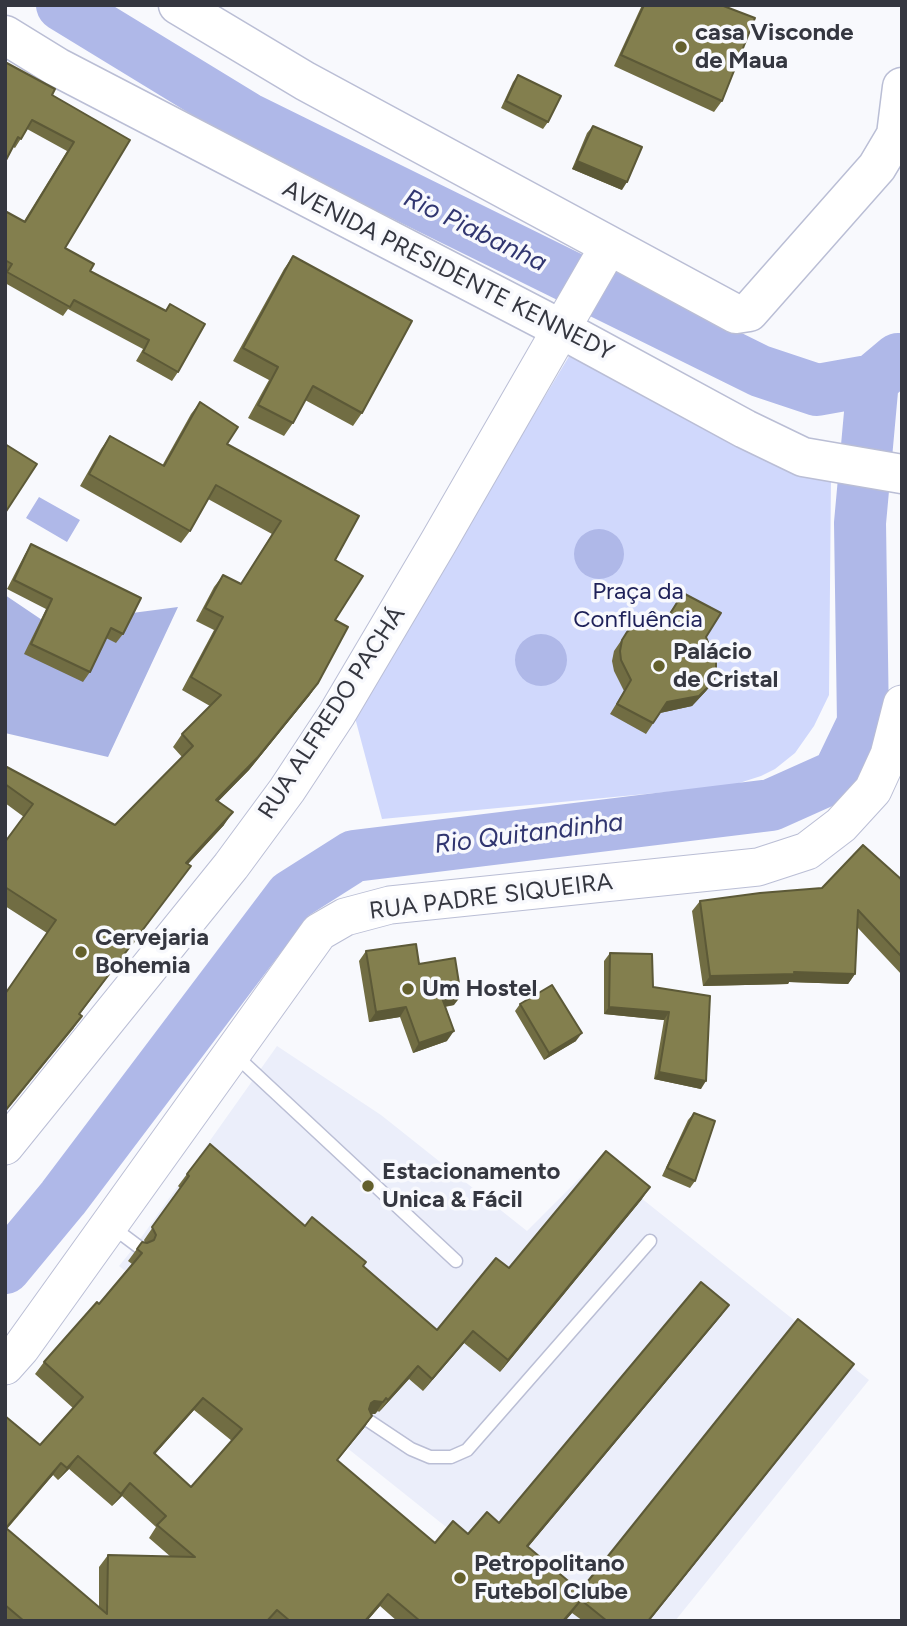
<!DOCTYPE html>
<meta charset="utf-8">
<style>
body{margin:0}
#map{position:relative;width:907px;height:1626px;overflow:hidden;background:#f8f9fd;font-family:Figtree,sans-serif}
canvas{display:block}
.frame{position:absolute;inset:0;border:7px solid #353740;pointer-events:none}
</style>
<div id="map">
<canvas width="907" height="1626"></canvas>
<div class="frame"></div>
</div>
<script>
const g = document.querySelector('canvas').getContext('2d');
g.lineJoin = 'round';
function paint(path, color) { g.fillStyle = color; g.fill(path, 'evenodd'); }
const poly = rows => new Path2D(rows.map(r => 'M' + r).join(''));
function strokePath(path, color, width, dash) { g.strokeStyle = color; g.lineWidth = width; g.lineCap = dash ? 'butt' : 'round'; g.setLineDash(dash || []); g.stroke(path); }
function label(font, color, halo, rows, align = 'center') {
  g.font = font + ' Figtree,sans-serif'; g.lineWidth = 7; g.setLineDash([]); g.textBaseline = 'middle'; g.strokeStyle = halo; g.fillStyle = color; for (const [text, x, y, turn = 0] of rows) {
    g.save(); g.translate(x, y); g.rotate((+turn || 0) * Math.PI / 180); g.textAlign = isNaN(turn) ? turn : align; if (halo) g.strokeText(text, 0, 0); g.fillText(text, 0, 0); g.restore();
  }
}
const built = poly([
 [277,1046,381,1115,527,1231,596,1162,869,1380,675,1621,564,1621,119,1266,136,1245]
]);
const green = poly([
 [571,353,751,454,831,477,829,695,814,726,795,753,775,769,761,776,730,786,382,819,354,714]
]);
const forest = poly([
 [5,595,48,624,178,607,108,757,5,733]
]);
const water = poly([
 [39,497,80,520,67,542,26,518],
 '574 554a25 25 0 1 1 50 0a25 25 0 1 1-50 0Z',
 '515 660a26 26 0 1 1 52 0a26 26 0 1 1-52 0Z'
]);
const river = poly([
 [62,5,247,118,760,371,817,390,873,380,898,359],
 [5,1268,63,1198,291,896,354,856,771,805,838,775,863,723,860,523,873,380]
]);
const lane = poly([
 [234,1054,456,1261],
 [111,1226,139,1247],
 [369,1421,411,1449,430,1457,451,1457,467,1450,650,1241]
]);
const secondary = poly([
 [5,1146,231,866,287,790,337,714,438,543,609,246],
 [5,1366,21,1348,319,932,345,917,390,905,758,867,807,851,841,825,873,790,889,755,902,704]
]);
const primary = poly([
 [178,5,305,81,736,314,749,312,877,167,896,135,902,87],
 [5,35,57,67,561,329,745,429,803,457,902,474]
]);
const wall = poly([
 [642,5,721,5,722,101,714,112,614,66],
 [5,62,52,95,130,140,65,248,90,271,165,311,170,304,178,372,172,381,136,361,143,349,68,309,63,316,5,283,5,211,24,221,67,151,27,129,15,148,13,147],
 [518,75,548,122,543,129,501,108,513,82],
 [593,126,622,190,572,169,587,133],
 [293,256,362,413,353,426,305,400,293,423,284,436,248,418,269,380,233,361,284,269],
 [200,402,227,444,335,560,335,620,318,683,309,696,249,770,218,801,224,825,188,864,182,878,80,1014,73,1029,47,933,5,906,5,842,24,817,5,803,5,766,115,825,182,757,173,747,182,734,210,706,182,690,214,630,196,621,214,587,223,575,241,584,272,534,208,499,190,531,181,543,80,486,101,449,110,436,162,466,191,414],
 [31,544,123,634,116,643,106,638,90,672,83,682,24,654,46,609,7,589,25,554],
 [683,593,706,637,714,681,706,691,692,706,660,713,646,734,610,714,624,691,614,671,612,661,614,651,627,632,667,617],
 [902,880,902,975,857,927,855,974,848,984,789,982,788,984,703,986,692,911,700,901],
 [366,951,419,964,454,1005,445,1007,447,1041,413,1053,400,1017,369,1022,359,961],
 [610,953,653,987,710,996,701,1089,654,1079,664,1020,604,1014,604,961],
 [520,1004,576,1041,544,1060,515,1011],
 [694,1113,695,1181,690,1188,662,1176,688,1120],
 [187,1174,305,1226,363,1266,437,1330,509,1268,642,1199,500,1372,464,1343,423,1391,409,1379,379,1412,378,1411,375,1414,371,1414,372,1416,364,1428,337,1460,435,1543,468,1534,499,1523,729,1305,720,1317,528,1547,580,1591,854,1364,845,1376,649,1621,583,1621,572,1613,565,1621,397,1621,380,1606,367,1621,5,1621,5,1416,40,1445,73,1408,35,1374,44,1362,99,1304,132,1264,128,1261,142,1242,145,1243,144,1240,180,1188,178,1186],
 [194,1410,232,1441,191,1487,155,1454],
 [69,1469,112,1506,122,1496,156,1527,149,1538,171,1557,108,1555,99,1567,99,1607,7,1529,53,1475,58,1480]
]);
const shadedWall = poly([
 [577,161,627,182,622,190,572,169],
 [714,681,706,691,692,706,660,713,667,702],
 [318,683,309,696,249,770,207,813,216,800],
 [233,812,224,825,177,876,186,863],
 [794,972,855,974,848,984,789,982,788,984,703,986,710,976],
 [461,996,454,1005,435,1008,442,998],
 [406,1007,400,1017,369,1022,376,1012],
 [609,1007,669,1012,664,1020,604,1014],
 [82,1016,73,1029,5,1112,5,1111],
 [454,1031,447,1041,413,1053,419,1043],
 [582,1033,576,1041,544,1060,549,1053],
 [659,1072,706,1081,701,1089,654,1079],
 [650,1187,642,1199,500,1372,508,1360],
 [729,1305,720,1317,518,1559,527,1546],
 [473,1331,464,1343,423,1391,432,1379],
 [854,1364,845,1376,649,1621,648,1621],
 [418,1366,409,1379,379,1412,388,1400],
 [203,1398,194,1410,145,1465,154,1453],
 [386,1398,375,1414,366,1413,371,1403,374,1401],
 [372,1416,364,1428,328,1472,337,1460],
 [78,1456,69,1469,58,1480,67,1468],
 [61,1463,53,1475,5,1530,5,1528],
 [130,1483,122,1496,112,1506,121,1494],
 [388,1594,380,1606,367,1621,365,1621],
 [581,1600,572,1613,565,1621,563,1621]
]);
const building = poly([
 [644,5,721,5,755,18,722,101,621,55,644,5],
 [5,62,55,89,52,95,130,140,65,248,94,264,90,271,166,311,170,304,205,324,178,372,143,352,149,340,74,300,70,307,7,272,12,264,5,260,5,211,25,222,74,142,32,120,21,139,18,137,5,162,5,62],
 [518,75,561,96,548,122,506,101,518,75],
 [593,126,642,147,627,182,577,161,593,126],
 [293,256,412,321,362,413,313,386,293,423,258,405,278,367,243,348,293,256],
 [200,402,238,427,227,444,359,516,335,560,363,576,335,620,348,627,318,683,258,757,216,800,233,812,186,863,191,866,79,1014,82,1016,5,1111,5,994,56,920,5,887,5,842,33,804,5,784,5,766,115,825,193,746,182,734,221,695,191,677,223,617,205,608,223,575,241,584,281,521,216,485,190,531,89,474,110,436,164,466,200,402],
 [5,444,37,464,5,513,5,444],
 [31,544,141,598,123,634,111,628,90,672,31,644,52,599,14,580,31,544],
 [683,593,721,613,706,637,716,662,716,671,714,681,699,696,667,702,653,723,617,704,631,680,621,660,620,651,622,640,627,632,635,625,668,617,683,593],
 [863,845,902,880,902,957,858,910,855,974,794,972,795,974,710,976,700,901,760,893,822,888,863,845],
 [416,944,419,964,455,958,461,996,442,998,454,1031,419,1043,406,1007,376,1012,366,951,416,944],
 [610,953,652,954,653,987,710,996,706,1081,659,1072,669,1012,609,1007,610,953],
 [552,985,582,1033,549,1053,520,1004,552,985],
 [694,1113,715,1121,695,1181,667,1168,694,1113],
 [210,1144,305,1226,312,1217,366,1262,363,1266,437,1330,496,1258,509,1268,606,1151,650,1187,508,1360,473,1331,432,1379,418,1366,388,1400,386,1398,383,1402,374,1401,371,1403,369,1409,372,1416,337,1460,435,1543,453,1521,468,1534,487,1512,499,1523,701,1282,729,1305,527,1546,580,1591,798,1319,854,1364,648,1621,607,1621,581,1600,563,1621,420,1621,388,1594,365,1621,290,1621,277,1610,267,1621,24,1621,5,1605,5,1416,40,1445,83,1397,44,1362,97,1302,99,1304,142,1253,137,1249,142,1242,147,1243,154,1240,156,1235,152,1227,189,1176,187,1174,210,1144],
 [203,1398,242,1429,191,1487,154,1453,203,1398],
 [78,1456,121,1494,130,1483,166,1516,157,1525,195,1557,108,1555,107,1614,6,1528,61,1463,67,1468,78,1456]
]);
const markers = [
 [681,47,7,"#64602c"],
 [659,666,7,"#64602c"],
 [81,952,7,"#64602c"],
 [408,989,7,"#64602c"],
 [368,1186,7,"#64602c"],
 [460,1578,7,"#64602c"]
];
const poiNames = [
 ["casa Visconde",695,33],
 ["de Maua",695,61],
 ["Palácio",673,652],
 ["de Cristal",673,680],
 ["Cervejaria",95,938],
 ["Bohemia",95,966],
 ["Um Hostel",422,989],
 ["Estacionamento",382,1172],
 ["Unica & Fácil",382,1200],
 ["Petropolitano",474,1564],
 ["Futebol Clube",474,1592]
];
const streetNames = [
 ["AVENIDA PRESIDENTE KENNEDY",448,271,27],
 ["RUA ALFREDO PACHÁ",332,713,-57],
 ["RUA PADRE SIQUEIRA",491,897,-7]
];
const parkNames = [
 ["Praça da",638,592],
 ["Confluência",638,620]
];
const waterNames = [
 ["Rio Piabanha",475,231,26],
 ["Rio Quitandinha",529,834,-7]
];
paint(built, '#ebeefa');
paint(green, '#d0d8fc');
paint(forest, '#aab4e4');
paint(water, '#afb8e8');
strokePath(river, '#afb8e8', 52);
strokePath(lane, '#babed5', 15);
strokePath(secondary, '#babed5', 39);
strokePath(primary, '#babed5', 41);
strokePath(lane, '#fff', 12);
strokePath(secondary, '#fff', 37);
strokePath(primary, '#fff', 38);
paint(wall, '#716d43');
paint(shadedWall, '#5c5937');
paint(building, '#837f4e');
strokePath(building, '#5c5937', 2);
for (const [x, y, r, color] of markers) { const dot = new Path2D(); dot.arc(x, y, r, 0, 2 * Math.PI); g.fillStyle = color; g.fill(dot); strokePath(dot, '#f8f9fd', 2.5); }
label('bold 24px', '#353740', '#f8f9fd', poiNames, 'left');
label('24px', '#353740', '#f8f9fd', streetNames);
label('24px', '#1e2159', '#f8f9fd', parkNames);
label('italic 26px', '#313670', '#f8f9fd', waterNames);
</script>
